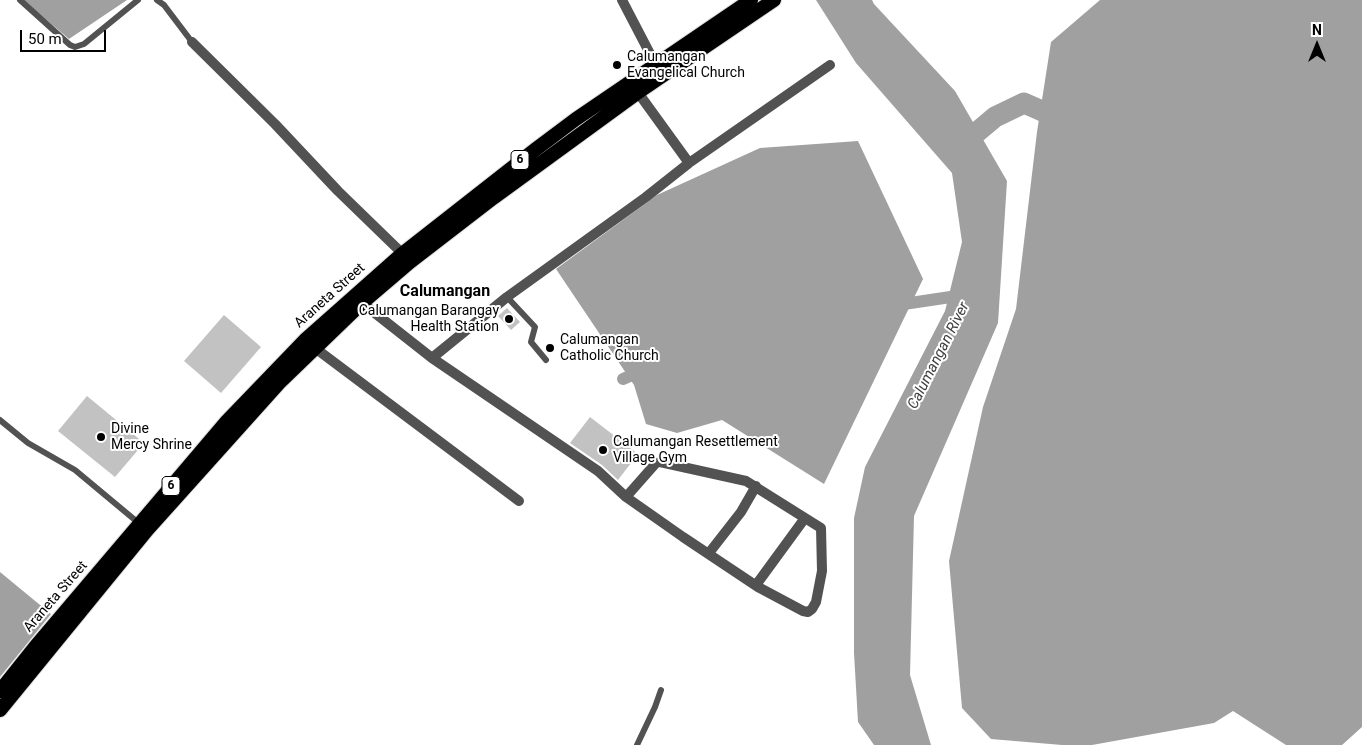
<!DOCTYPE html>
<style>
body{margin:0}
#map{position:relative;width:1362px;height:745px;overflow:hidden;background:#fff;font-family:Roboto,sans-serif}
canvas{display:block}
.north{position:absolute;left:1292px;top:20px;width:50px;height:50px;-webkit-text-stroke:4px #fff;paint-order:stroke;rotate:0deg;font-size:14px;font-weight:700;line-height:20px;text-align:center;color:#000}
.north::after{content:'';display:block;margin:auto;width:18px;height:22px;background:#000;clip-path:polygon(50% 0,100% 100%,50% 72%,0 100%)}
.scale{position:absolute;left:20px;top:30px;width:86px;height:22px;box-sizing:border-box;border:2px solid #000;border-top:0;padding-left:6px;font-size:15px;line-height:18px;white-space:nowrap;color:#000;-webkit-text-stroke:4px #fff;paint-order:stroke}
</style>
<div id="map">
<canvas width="1362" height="745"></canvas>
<div class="north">N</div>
<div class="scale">50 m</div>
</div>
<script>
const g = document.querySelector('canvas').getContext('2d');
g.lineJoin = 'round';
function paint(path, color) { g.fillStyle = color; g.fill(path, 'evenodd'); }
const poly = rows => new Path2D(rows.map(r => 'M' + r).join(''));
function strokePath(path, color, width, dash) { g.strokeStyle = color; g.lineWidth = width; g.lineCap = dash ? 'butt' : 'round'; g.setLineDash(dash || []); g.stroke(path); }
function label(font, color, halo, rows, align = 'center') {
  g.font = font + ' Roboto,sans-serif'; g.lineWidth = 4; g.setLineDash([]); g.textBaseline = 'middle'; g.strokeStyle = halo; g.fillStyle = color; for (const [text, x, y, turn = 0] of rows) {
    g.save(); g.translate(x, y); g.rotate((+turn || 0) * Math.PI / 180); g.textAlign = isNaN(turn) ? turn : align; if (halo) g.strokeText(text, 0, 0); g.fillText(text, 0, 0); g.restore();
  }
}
const water = poly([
 [23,0,127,0,69,39],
 [816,0,872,0,874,4,955,91,1007,181,998,323,914,516,910,675,931,745,874,745,858,722,854,653,854,518,865,467,945,311,962,242,952,173,856,63],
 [1100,0,1362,0,1362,727,1342,745,1286,745,1233,711,1214,723,1092,745,1062,745,991,739,962,708,949,561,983,407,1016,309,1037,132,1051,42],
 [858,141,923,279,824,484,722,420,677,433,646,424,634,385,556,269,657,195,760,148],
 [0,572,51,614,0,677]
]);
const canal = poly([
 [897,305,964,295],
 [623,379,644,370]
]);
const river = poly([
 [957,149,995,117,1024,103,1058,118,1065,123]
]);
const building = poly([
 [507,308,520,322,511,330,498,316],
 [224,315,261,347,221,393,184,361],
 [87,396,144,443,115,477,58,431],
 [590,417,638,454,618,480,602,465,570,443]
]);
const service = poly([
 [20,0,70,45,75,47,84,44,138,0],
 [157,0,164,5,192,42],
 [507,297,535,327,531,342,546,360],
 [0,420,28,443,75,470,141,525],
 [637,745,655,707,661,690]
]);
const minor = poly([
 [622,0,659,71],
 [192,42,275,124,338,191,406,257],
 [634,87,689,163],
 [357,299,432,358,598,471,626,497,683,537,758,587,803,611,808,612,812,609,816,602,822,571,821,528,805,518,756,585],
 [311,345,519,501],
 [432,358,507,297,646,197,689,163,830,65],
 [626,497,656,463,660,462,746,481,805,518],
 [709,553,741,512,756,486]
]);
const trunk = poly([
 [0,691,35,647,227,421,305,340,402,254,536,149,576,119,751,0],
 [0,710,147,530,279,383,362,303,410,262,493,198,637,93,774,0]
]);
const markers = [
 [617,65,5,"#000"],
 [509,319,5,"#000"],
 [550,348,5,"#000"],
 [101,437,5,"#000"],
 [603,450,5,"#000"]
];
const shields = [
 [520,160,18],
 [171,486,18]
];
const shieldNames = [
 ["6",520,160],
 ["6",171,486]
];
const poiNames = [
 ["Calumangan",627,57],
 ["Evangelical Church",627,73],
 ["Calumangan Barangay",499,311,"right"],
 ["Health Station",499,327,"right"],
 ["Calumangan",560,340],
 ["Catholic Church",560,356],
 ["Divine",111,429],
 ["Mercy Shrine",111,445],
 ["Calumangan Resettlement",613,442],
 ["Village Gym",613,458]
];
const streetNames = [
 ["Araneta Street",330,296,-42],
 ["Araneta Street",56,597,-49]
];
const waterNames = [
 ["Calumangan River",939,356,-63]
];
const quarterNames = [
 ["Calumangan",445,292]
];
paint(water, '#a0a0a0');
strokePath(canal, '#a0a0a0', 12);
strokePath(river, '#a0a0a0', 21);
paint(building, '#c2c2c2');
strokePath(trunk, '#dbdbdb', 16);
strokePath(service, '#525252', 6);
strokePath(minor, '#525252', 10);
strokePath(trunk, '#000', 14);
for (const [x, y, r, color] of markers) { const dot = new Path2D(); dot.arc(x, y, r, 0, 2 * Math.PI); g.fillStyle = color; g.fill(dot); strokePath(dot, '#fff', 2); }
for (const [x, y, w] of shields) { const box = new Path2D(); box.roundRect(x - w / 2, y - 9.5, w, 19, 4); g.fillStyle = '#fff'; g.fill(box); strokePath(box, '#000', 1); }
label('bold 12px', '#000', null, shieldNames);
label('14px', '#000', '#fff', poiNames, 'left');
label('14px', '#000', '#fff', streetNames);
label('italic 15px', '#414141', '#fff', waterNames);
label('bold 16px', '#000', '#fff', quarterNames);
</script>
